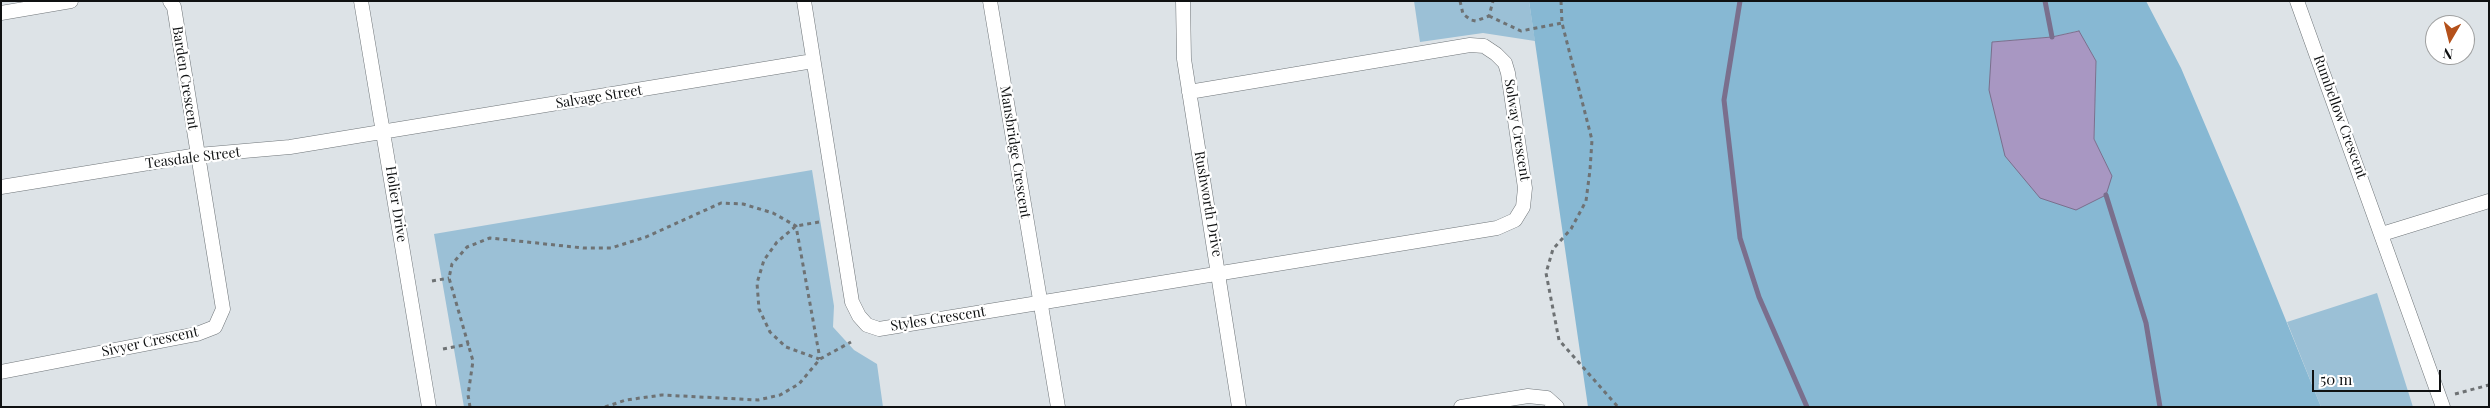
<!DOCTYPE html>
<style>
body{margin:0}
#map{position:relative;width:2490px;height:408px;overflow:hidden;background:#dde3e7;font-family:"Playfair Display",serif}
canvas{display:block}
.frame{position:absolute;inset:0;border:2px solid #0f1112;pointer-events:none}
.north{position:absolute;left:2425px;top:15px;width:50px;height:50px;box-sizing:border-box;background:#fff;border:1px solid #9fa0a0;border-radius:50%;rotate:188deg;font-size:14px;font-weight:700;line-height:20px;text-align:center;color:#0f1112}
.north::after{content:'';display:block;margin:auto;width:18px;height:22px;background:#b4511b;clip-path:polygon(50% 0,100% 100%,50% 72%,0 100%)}
.scale{position:absolute;left:2312px;top:370px;width:129px;height:22px;box-sizing:border-box;border:2px solid #0f1112;border-top:0;padding-left:6px;font-size:15px;line-height:18px;white-space:nowrap;color:#0f1112;-webkit-text-stroke:4px #fff;paint-order:stroke}
</style>
<div id="map">
<canvas width="2490" height="408"></canvas>
<div class="frame"></div>
<div class="north">N</div>
<div class="scale">50 m</div>
</div>
<script>
const g = document.querySelector('canvas').getContext('2d');
g.lineJoin = 'round';
function paint(path, color) { g.fillStyle = color; g.fill(path, 'evenodd'); }
const poly = rows => new Path2D(rows.map(r => 'M' + r).join(''));
function strokePath(path, color, width, dash) { g.strokeStyle = color; g.lineWidth = width; g.lineCap = dash ? 'butt' : 'round'; g.setLineDash(dash || []); g.stroke(path); }
function label(font, color, halo, rows, align = 'center') {
  g.font = font + ' "Playfair Display",serif'; g.lineWidth = 4.5; g.setLineDash([]); g.textBaseline = 'middle'; g.strokeStyle = halo; g.fillStyle = color; for (const [text, x, y, turn = 0] of rows) {
    g.save(); g.translate(x, y); g.rotate((+turn || 0) * Math.PI / 180); g.textAlign = isNaN(turn) ? turn : align; if (halo) g.strokeText(text, 0, 0); g.fillText(text, 0, 0); g.restore();
  }
}
const green = poly([
 [1414,1,1529,1,1535,41,1483,33,1420,42],
 [812,170,834,306,833,327,854,350,877,364,883,407,464,407,434,234],
 [2377,293,2413,407,2321,407,2287,322]
]);
const forest = poly([
 [1529,1,2146,1,2181,68,2240,207,2321,407,1588,407],
 [2078,31,2096,61,2094,139,2111,176,1993,42,2052,37]
]);
const water = poly([
 [2079,31,2096,61,2094,139,2112,176,2106,195,2076,210,2040,198,2005,156,1989,90,1992,42,2052,37,2079,31]
]);
const stream = poly([
 [1740,1,1724,100,1740,238,1759,297,1807,407],
 [2045,1,2052,37],
 [2106,195,2146,323,2160,407]
]);
const path = poly([
 [1460,1,1463,14,1471,20,1476,21,1489,16,1493,1],
 [1561,1,1562,23,1592,140,1590,170,1586,201,1571,229,1553,249,1546,273,1559,340,1618,407],
 [1489,16,1521,31,1562,23],
 [819,222,796,226,777,242,764,260,757,283,759,309,770,332,786,347,819,359],
 [432,281,449,278],
 [443,349,469,344],
 [2455,394,2489,385],
 [470,407,468,395,473,361,449,278,452,264,467,247,490,238,583,248,611,248,646,237,721,203,743,204,773,213,796,226,820,359],
 [605,407,626,400,662,395,758,400,780,395,799,384,820,359,851,342]
]);
const street = poly([
 [361,1,429,407],
 [804,1,852,302,859,316,867,325,879,329,1497,228,1515,220,1523,207,1525,188,1508,73,1505,63,1496,54,1484,46,1470,45,1189,92],
 [990,1,1058,407],
 [1183,1,1184,59,1239,407],
 [2297,1,2443,407],
 [1,13,71,1],
 [1,187,198,155,290,147,813,61],
 [2382,234,2489,201],
 [1,372,197,334,215,327,223,309,174,7,170,1],
 [1461,407,1528,396,1547,398,1557,407]
]);
const streetNames = [
 ["Barden Crescent",185,78,81],
 ["Salvage Street",599,97,-9],
 ["Rumbellow Crescent",2340,117,70],
 ["Solway Crescent",1517,130,81],
 ["Mansbridge Crescent",1015,152,81],
 ["Teasdale Street",193,158,-7],
 ["Holier Drive",396,204,81],
 ["Rushworth Drive",1208,204,80],
 ["Styles Crescent",938,319,-9],
 ["Sivyer Crescent",150,342,-12]
];
paint(green, '#9bc0d6');
paint(forest, '#87b8d3');
paint(water, '#a897c2');
strokePath(water, '#7a6f8d', 1);
strokePath(stream, '#7a6f8d', 5);
strokePath(street, '#6f7579', 15);
strokePath(path, '#6e7274', 3, [4, 4]);
strokePath(street, '#fff', 14);
label('14px', '#0f1112', '#fff', streetNames);
</script>
